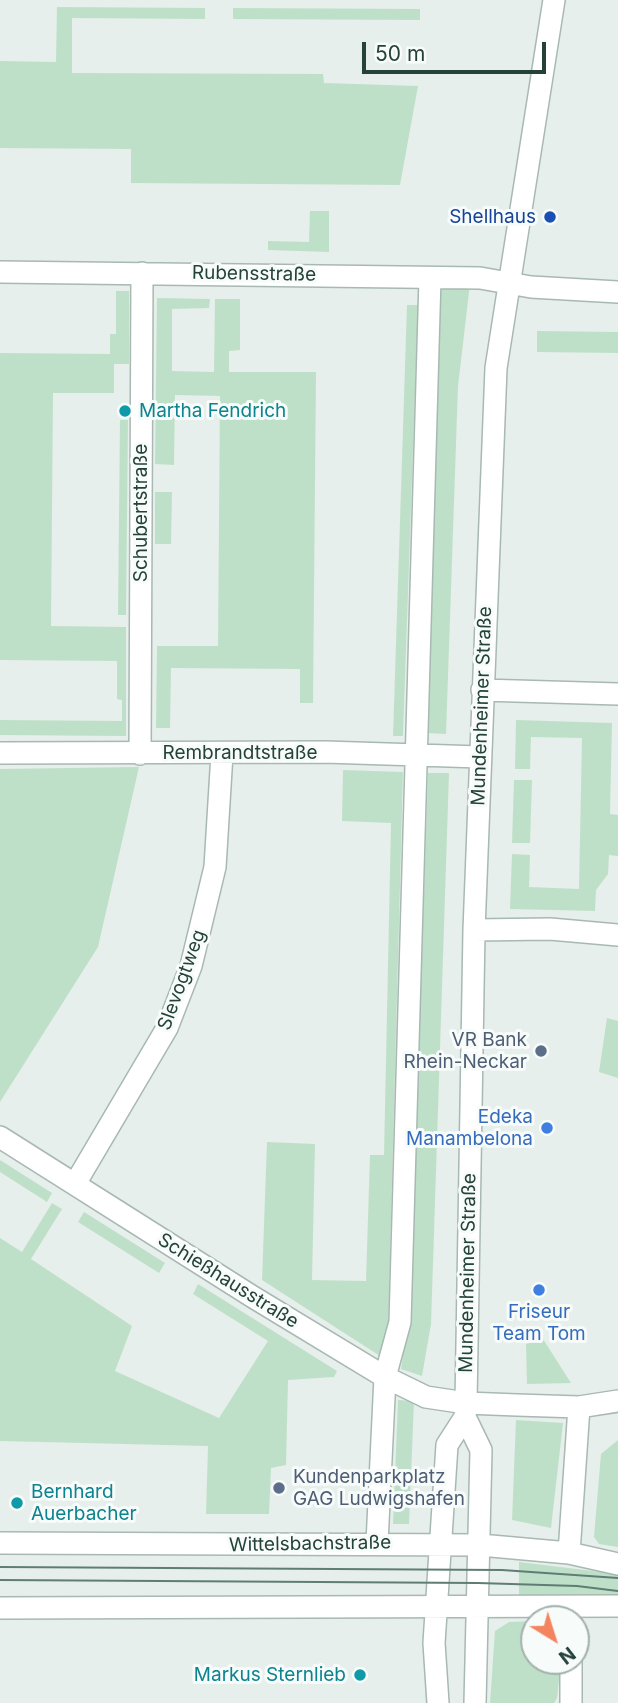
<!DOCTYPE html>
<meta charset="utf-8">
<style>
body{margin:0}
#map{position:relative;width:618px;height:1703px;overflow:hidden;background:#e6efeb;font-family:Inter,sans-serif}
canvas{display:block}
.north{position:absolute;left:520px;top:1605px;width:70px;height:70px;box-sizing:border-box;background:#f7fbf9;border:2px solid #a3b1ad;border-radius:50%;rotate:142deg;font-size:19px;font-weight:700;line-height:28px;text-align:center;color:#24423a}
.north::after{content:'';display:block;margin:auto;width:24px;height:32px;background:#f4845f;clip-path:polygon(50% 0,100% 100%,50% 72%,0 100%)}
.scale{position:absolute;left:362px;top:42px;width:184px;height:32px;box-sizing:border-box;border:4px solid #24423a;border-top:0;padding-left:9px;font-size:21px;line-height:24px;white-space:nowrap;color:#24423a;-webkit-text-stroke:5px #f7fbf9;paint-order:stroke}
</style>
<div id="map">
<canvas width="618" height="1703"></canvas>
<div class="north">N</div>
<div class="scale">50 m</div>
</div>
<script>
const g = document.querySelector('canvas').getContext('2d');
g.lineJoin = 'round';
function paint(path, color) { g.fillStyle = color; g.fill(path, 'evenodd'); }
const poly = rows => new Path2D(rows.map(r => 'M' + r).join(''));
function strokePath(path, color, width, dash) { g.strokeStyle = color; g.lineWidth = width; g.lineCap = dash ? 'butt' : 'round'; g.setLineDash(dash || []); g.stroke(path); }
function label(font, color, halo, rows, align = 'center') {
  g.font = font + ' Inter,sans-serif'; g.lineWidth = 6; g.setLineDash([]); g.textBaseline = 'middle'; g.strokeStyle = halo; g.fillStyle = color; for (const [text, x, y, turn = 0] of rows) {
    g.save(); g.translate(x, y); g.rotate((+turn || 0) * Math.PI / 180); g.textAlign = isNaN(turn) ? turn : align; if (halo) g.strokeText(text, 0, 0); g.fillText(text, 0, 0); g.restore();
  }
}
const green = poly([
 [57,7,205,8,205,19,72,18,72,73,323,74,324,83,418,86,400,185,131,183,131,149,0,148,0,61,56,62],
 [233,8,420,9,420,20,233,19],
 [310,211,329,211,329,252,268,250,268,241,309,242],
 [441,283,470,284,458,386,446,734,426,733],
 [116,291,129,291,129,364,114,364,114,393,53,393,51,626,126,627,126,736,0,735,0,720,122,721,122,700,117,699,117,661,0,660,0,353,110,354,110,334,116,334],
 [157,298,210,299,209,308,172,309,172,371,214,372,215,299,240,299,240,350,229,351,229,372,316,372,313,703,300,703,300,669,171,668,170,728,156,728,157,646,218,646,220,396,175,395,174,465,155,464],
 [407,305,418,305,403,736,393,736],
 [537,331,618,332,618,353,537,352],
 [120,420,128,420,126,615,118,615],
 [155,492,172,492,171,544,155,544],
 [516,720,612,723,610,814,618,815,618,856,609,855,608,874,596,890,595,911,510,909,512,854,530,855,529,887,579,889,582,738,531,737,530,769,515,769],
 [139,767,98,947,0,1102,0,769],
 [343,770,403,772,388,1331,380,1356,262,1280,267,1142,315,1144,312,1280,366,1281,370,1155,384,1155,391,823,342,821],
 [428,773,449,773,431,1324,422,1376,401,1369,410,1310],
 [514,780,532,780,530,843,512,843],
 [607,1018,618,1021,618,1078,599,1072],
 [0,1160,52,1193,47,1202,0,1172],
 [52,1203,62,1209,31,1259,132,1326,115,1371,219,1418,268,1341,193,1294,198,1284,337,1371,334,1377,288,1380,286,1465,271,1468,269,1514,206,1514,208,1446,0,1441,0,1238,22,1252],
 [84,1212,165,1263,159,1273,78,1222],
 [543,1339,571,1383,527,1384,526,1344],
 [398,1400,414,1401,409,1524,393,1524],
 [516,1420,563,1423,551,1528,512,1520],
 [618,1440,618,1547,599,1544,594,1537,601,1454],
 [519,1562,618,1574,618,1598,519,1597],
 [534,1621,534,1661,561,1661,557,1698,554,1703,490,1703,495,1631,509,1622]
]);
const minor = poly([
 [0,272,480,278,531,287,618,292],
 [482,690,618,694],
 [0,753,325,752,480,757],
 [140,754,142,273],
 [474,930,550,929,618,935],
 [0,1137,253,1297,385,1377,426,1397,466,1403,517,1405,579,1407,618,1401],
 [75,1184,167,1028,191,966,215,867,222,754],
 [465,1417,481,1450,475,1703],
 [0,1543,480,1545,569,1553,618,1564],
 [377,1543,385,1377,400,1322,430,278],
 [569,1553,579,1407],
 [0,1608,618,1606],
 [438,1703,434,1643,447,1445,465,1417,466,1403,474,930,496,368,554,0],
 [571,1703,571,1661]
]);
const tram = poly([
 [0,1567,502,1570,618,1578],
 [0,1580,478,1583,577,1586,618,1591]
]);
const markers = [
 [550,217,7,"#1a4fb4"],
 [125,411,7,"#0f9aa8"],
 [541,1051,7,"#5c6f8a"],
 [547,1128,7,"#3f7fe0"],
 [539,1290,7,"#3f7fe0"],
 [279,1488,7,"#5c6f8a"],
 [17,1503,7,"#0f9aa8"],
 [360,1675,7,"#0f9aa8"]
];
const transitNames = [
 ["Shellhaus",536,217]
];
const streetNames = [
 ["Rubensstraße",254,274,1],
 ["Schubertstraße",141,513,-90],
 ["Mundenheimer Straße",482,706,-88],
 ["Rembrandtstraße",240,753],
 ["Slevogtweg",182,980,-70],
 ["Mundenheimer Straße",468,1273,-89],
 ["Schießhausstraße",228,1281,32],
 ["Wittelsbachstraße",310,1544,-1]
];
const cultureNames = [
 ["Martha Fendrich",139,411],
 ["Bernhard",31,1492],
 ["Auerbacher",31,1514],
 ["Markus Sternlieb",346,1675,"right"]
];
const serviceNames = [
 ["VR Bank",527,1040],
 ["Rhein-Neckar",527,1062],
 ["Kundenparkplatz",293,1477,"left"],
 ["GAG Ludwigshafen",293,1499,"left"]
];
const shopNames = [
 ["Edeka",533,1117],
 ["Manambelona",533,1139],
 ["Friseur",539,1312,"center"],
 ["Team Tom",539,1334,"center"]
];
paint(green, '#bfe0c8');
strokePath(minor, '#a8b8b2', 24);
strokePath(minor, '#fff', 21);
strokePath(tram, '#5f7d75', 2);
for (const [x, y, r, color] of markers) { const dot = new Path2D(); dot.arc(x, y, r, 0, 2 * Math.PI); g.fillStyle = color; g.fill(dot); strokePath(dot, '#f7fbf9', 2.5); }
label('19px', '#164399', '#f7fbf9', transitNames, 'right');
label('19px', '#24423a', '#f7fbf9', streetNames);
label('19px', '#0d838f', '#f7fbf9', cultureNames, 'left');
label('19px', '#4e5e75', '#f7fbf9', serviceNames, 'right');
label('19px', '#366cbe', '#f7fbf9', shopNames, 'right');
</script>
